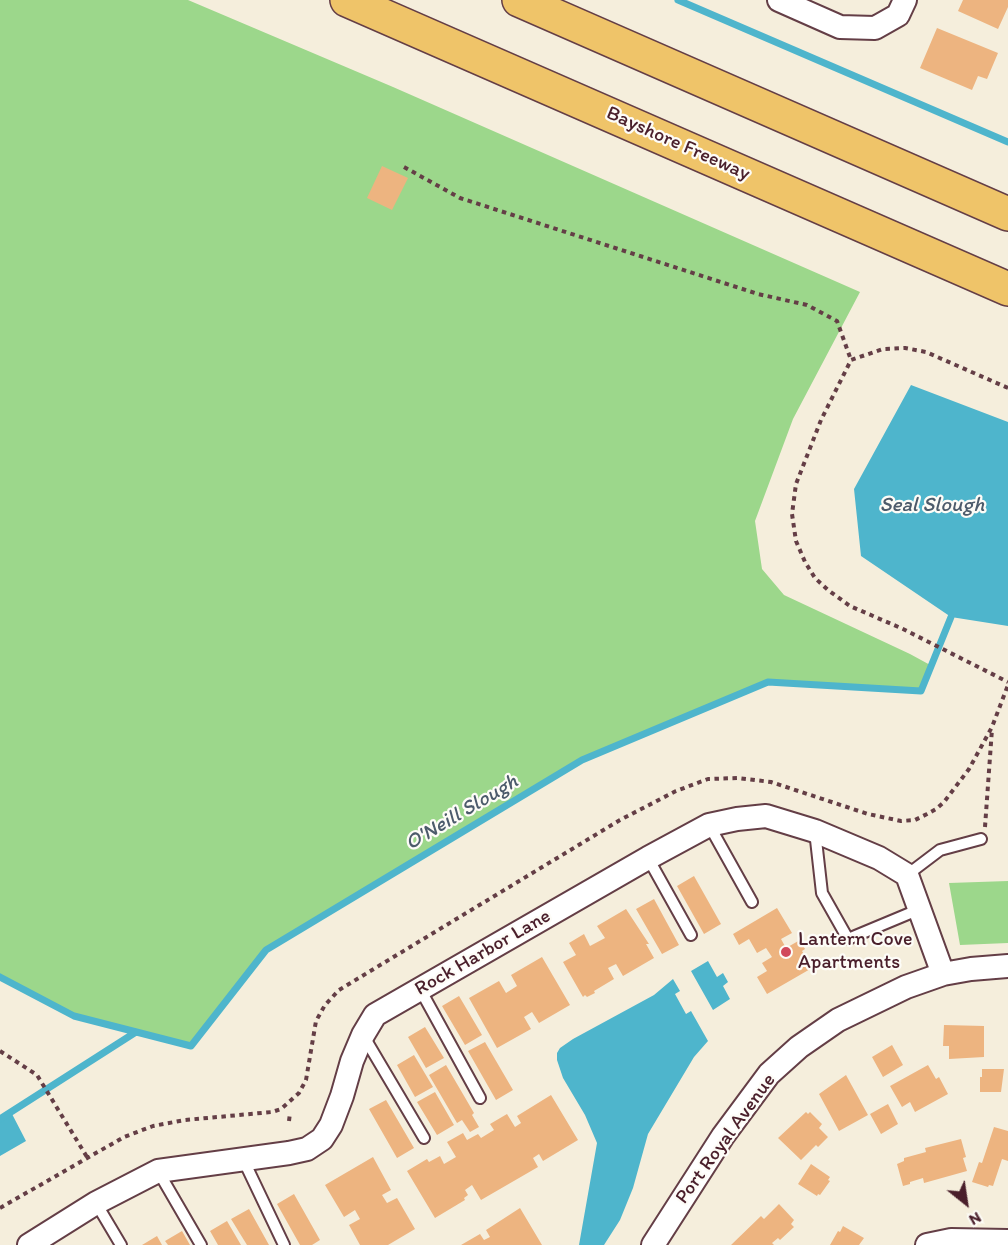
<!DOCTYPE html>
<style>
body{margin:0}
#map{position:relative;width:1008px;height:1245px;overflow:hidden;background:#f5eedc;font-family:Itim,sans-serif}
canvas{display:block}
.north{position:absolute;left:936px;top:1173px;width:60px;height:60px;-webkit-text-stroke:4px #fdfcf7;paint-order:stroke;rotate:150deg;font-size:16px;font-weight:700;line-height:24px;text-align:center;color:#4a1f2b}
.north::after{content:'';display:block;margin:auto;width:21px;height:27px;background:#4a1f2b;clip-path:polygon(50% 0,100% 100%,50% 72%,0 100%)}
</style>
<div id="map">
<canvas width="1008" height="1245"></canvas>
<div class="north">N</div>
</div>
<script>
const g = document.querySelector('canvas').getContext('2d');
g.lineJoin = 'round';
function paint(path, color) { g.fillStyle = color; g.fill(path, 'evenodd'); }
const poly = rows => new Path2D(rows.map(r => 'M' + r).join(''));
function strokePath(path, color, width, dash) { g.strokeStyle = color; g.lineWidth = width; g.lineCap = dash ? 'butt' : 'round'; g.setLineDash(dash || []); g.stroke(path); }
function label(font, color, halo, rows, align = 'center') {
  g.font = font + ' Itim,sans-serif'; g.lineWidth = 4.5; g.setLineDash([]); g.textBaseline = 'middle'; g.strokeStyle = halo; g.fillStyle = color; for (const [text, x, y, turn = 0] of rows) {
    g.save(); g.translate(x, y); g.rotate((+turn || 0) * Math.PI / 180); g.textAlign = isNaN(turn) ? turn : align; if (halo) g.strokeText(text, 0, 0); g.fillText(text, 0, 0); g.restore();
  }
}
const green = poly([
 [0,0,188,0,393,87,860,292,793,419,755,521,762,569,784,595,910,654,932,666,921,691,768,682,582,760,266,950,191,1046,74,1016,0,977],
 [1008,881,1008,943,960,945,949,883]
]);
const water = poly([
 [911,385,1008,422,1008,626,951,617,861,556,854,489],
 [708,961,717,977,723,973,728,982,723,986,730,999,713,1010,691,971],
 [673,979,680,991,675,994,686,1014,691,1011,708,1041,694,1057,648,1134,633,1188,620,1220,604,1245,579,1245,597,1143,585,1115,563,1078,557,1060,557,1053,560,1048,573,1039,654,995],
 [11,1112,26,1141,0,1156,0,1118]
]);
const stream = poly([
 [678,0,1008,142],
 [0,977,74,1016,191,1046,266,950,582,760,768,682,921,691,951,617],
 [0,1119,136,1032]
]);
const building = poly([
 [963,0,1008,0,1008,7,998,29,958,11],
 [937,28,998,53,987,79,978,76,972,90,920,68],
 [382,166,408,178,392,210,367,198],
 [694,876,721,924,704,934,677,886],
 [654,899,679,945,662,954,636,909],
 [777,908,792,933,781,939,786,948,800,940,805,949,802,951,812,968,767,994,757,977,767,971,762,963,772,957,766,948,757,953,749,939,739,945,733,934],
 [626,909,649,944,646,944,654,958,623,976,616,964,608,968,614,979,594,991,595,993,587,997,585,995,583,997,563,962,576,955,569,943,584,934,590,946,605,938,597,926],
 [542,957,570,1005,539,1023,532,1012,524,1017,531,1029,497,1048,469,998,499,981,506,993,517,986,511,975],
 [459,996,482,1035,465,1045,442,1006],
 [944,1025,984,1026,984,1057,949,1059,949,1046,943,1046],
 [425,1027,444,1058,426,1068,408,1037],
 [485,1042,513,1090,496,1100,468,1051],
 [892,1045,903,1065,883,1077,872,1057],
 [414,1055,433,1087,415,1097,397,1065],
 [446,1065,474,1113,472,1115,479,1127,470,1132,462,1120,457,1123,429,1075],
 [928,1065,936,1079,939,1077,948,1094,915,1112,910,1102,902,1107,890,1086],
 [982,1069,1004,1069,1001,1092,980,1092,980,1077,982,1077],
 [846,1075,868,1115,839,1131,819,1094],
 [435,1092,454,1125,437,1135,417,1102],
 [551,1095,578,1140,543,1161,539,1154,533,1158,538,1167,481,1200,472,1185,465,1190,468,1195,464,1198,465,1200,435,1218,407,1171,427,1159,429,1162,440,1156,444,1164,456,1157,447,1142,463,1133,467,1140,478,1134,481,1138,494,1130,490,1124,507,1114,515,1127,521,1123,517,1116],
 [386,1100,414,1148,397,1158,369,1109],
 [888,1104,898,1124,881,1134,870,1114],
 [806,1112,808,1114,810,1112,822,1124,819,1128,828,1137,818,1147,816,1145,801,1160,778,1138],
 [994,1127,1008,1131,1008,1161,1002,1159,993,1186,989,1185,988,1187,972,1182,979,1162,982,1163],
 [961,1139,966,1157,963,1158,967,1171,924,1183,923,1178,910,1182,910,1184,903,1186,897,1164,904,1161,904,1158,926,1152,925,1148],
 [373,1157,391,1190,382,1195,387,1203,397,1198,415,1229,388,1245,360,1245,349,1225,360,1219,355,1210,344,1217,325,1185],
 [811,1164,830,1177,828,1180,830,1181,820,1195,818,1194,817,1196,798,1184],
 [294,1194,320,1240,312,1245,300,1245,277,1204],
 [779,1204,794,1220,791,1224,794,1227,780,1240,778,1238,772,1243,774,1245,731,1245,761,1216,764,1219],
 [520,1208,542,1245,461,1245,480,1234,484,1240,490,1237,486,1230],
 [249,1209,269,1245,247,1245,231,1219],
 [227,1221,241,1245,218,1245,210,1231],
 [843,1226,864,1238,859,1245,830,1245,838,1231,840,1232],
 [182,1231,190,1245,168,1245,165,1241],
 [157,1236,162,1245,142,1245]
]);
const path = poly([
 [404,167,460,198,758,294,807,305,837,321,851,360],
 [1008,388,926,352,905,348,883,349,851,360,821,420,796,484,792,514,796,541,805,562,815,578,828,590,850,606,903,629,1008,682],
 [985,827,992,729],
 [0,1051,37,1075,87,1157],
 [289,1121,290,1113],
 [0,1208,124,1137,153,1126,185,1120,272,1112,281,1109,299,1093,306,1080,316,1021,325,1005,339,990,620,820,676,791,708,779,738,778,771,782,868,814,901,821,915,820,927,814,936,809,944,802,969,769,992,727,1008,685]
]);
const service = poly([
 [709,825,752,902],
 [815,831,822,893,848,939,920,909],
 [648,858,691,935],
 [907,875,940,850,981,839],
 [420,989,480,1098],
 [363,1035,424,1138],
 [243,1159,284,1245],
 [158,1171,201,1245],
 [96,1203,121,1245]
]);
const minor = poly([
 [779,0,840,27,875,28,898,15,905,0],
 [29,1245,96,1203,158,1171,289,1153,307,1149,322,1139,331,1125,342,1096,352,1061,363,1035,375,1015,648,858,709,825,737,819,766,816,815,831,879,858,907,875,943,974],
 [653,1245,723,1136,769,1074,799,1047,838,1020,906,987,943,974,971,969,1008,966],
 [927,1245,951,1240,1008,1241]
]);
const motorway = poly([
 [347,0,1008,289],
 [519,0,1008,214]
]);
const markers = [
 [786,952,6,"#d1495b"]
];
const streetNames = [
 ["Bayshore Freeway",678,144,24],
 ["Rock Harbor Lane",483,953,-30],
 ["Port Royal Avenue",726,1139,-54]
];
const poiNames = [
 ["Lantern Cove",798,940],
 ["Apartments",798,963]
];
const waterNames = [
 ["Seal Slough",932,506],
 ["O'Neill Slough",462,813,-31]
];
paint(green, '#9cd78b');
paint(water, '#4eb5cc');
strokePath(stream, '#4eb5cc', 7);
paint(building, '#edb480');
strokePath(service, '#643e46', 14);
strokePath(minor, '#643e46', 26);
strokePath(motorway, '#643e46', 36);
strokePath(path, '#643e46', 4, [4.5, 4.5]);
strokePath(service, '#fff', 10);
strokePath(minor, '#fff', 22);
strokePath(motorway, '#efc469', 33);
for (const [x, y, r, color] of markers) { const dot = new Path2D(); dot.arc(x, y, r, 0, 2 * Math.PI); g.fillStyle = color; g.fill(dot); strokePath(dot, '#fdfcf7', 2); }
label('20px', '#4a1f2b', '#fdfcf7', streetNames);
label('20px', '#4a1f2b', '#fdfcf7', poiNames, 'left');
label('italic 21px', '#4c5b6b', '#fdfcf7', waterNames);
</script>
